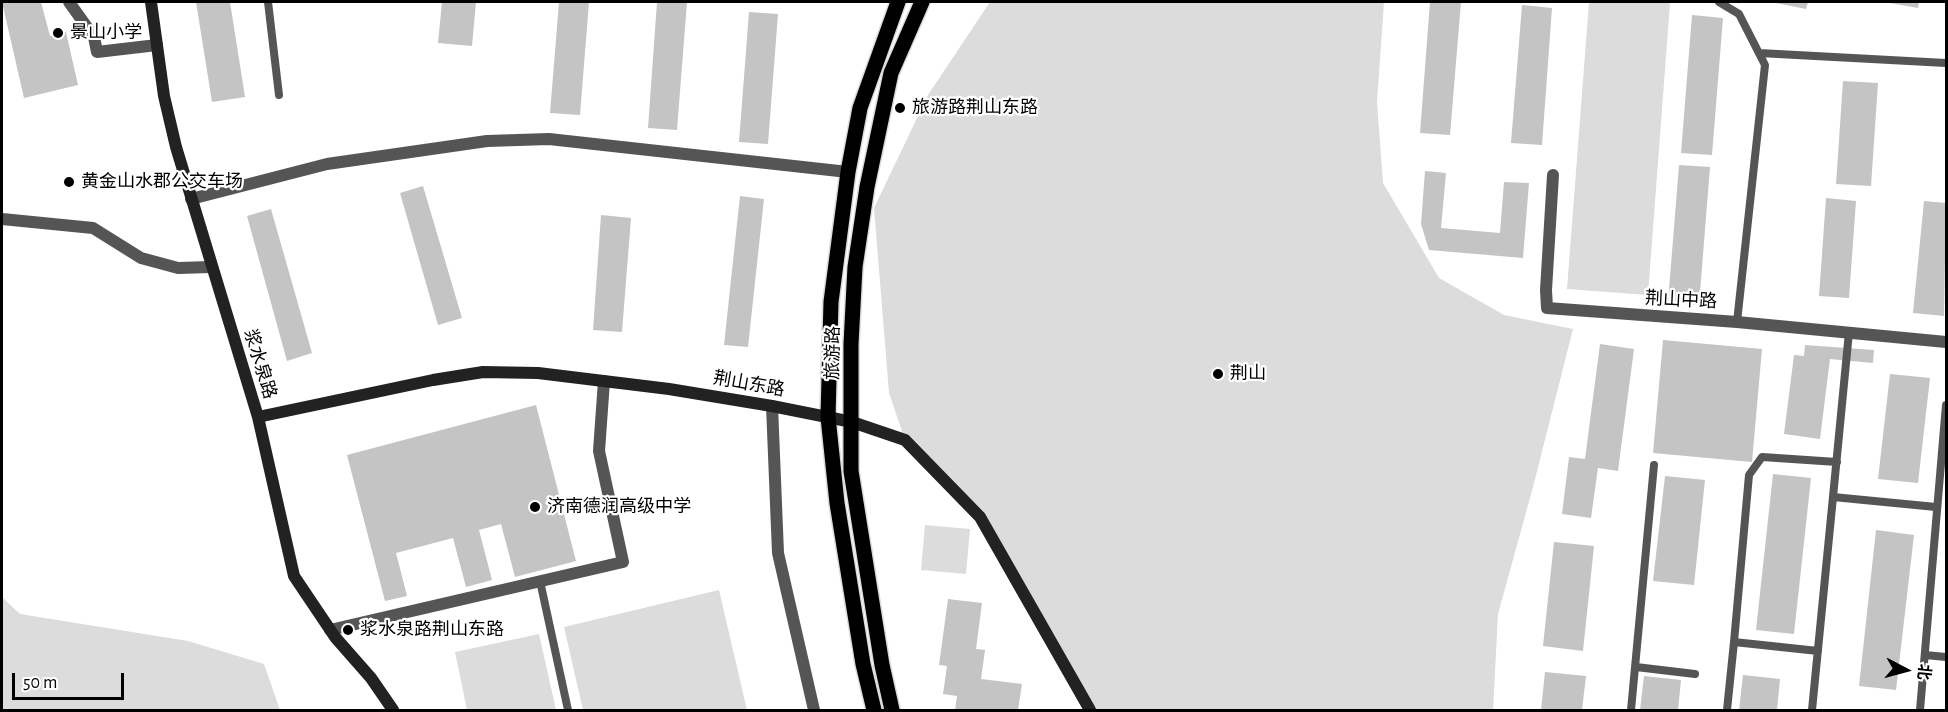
<!DOCTYPE html>
<meta charset="utf-8">
<style>
body{margin:0}
#map{position:relative;width:1948px;height:712px;overflow:hidden;background:#fff;font-family:"Alegreya Sans","Noto Sans SC",sans-serif}
canvas{display:block}
.frame{position:absolute;inset:0;border:3px solid #000;pointer-events:none}
.north{position:absolute;left:1876px;top:640px;width:60px;height:60px;-webkit-text-stroke:4px #fff;paint-order:stroke;rotate:96deg;font-size:16px;font-weight:700;line-height:24px;text-align:center;color:#000}
.north::after{content:'';display:block;margin:auto;width:21px;height:27px;background:#000;clip-path:polygon(50% 0,100% 100%,50% 72%,0 100%)}
.scale{position:absolute;left:12px;top:673px;width:112px;height:27px;box-sizing:border-box;border:3px solid #000;border-top:0;padding-left:8px;font-size:18px;line-height:21px;white-space:nowrap;color:#000;-webkit-text-stroke:4px #fff;paint-order:stroke}
</style>
<div id="map">
<canvas width="1948" height="712"></canvas>
<div class="frame"></div>
<div class="north">北</div>
<div class="scale">50 m</div>
</div>
<script>
const g = document.querySelector('canvas').getContext('2d');
g.lineJoin = 'round';
function paint(path, color) { g.fillStyle = color; g.fill(path, 'evenodd'); }
const poly = rows => new Path2D(rows.map(r => 'M' + r).join(''));
function strokePath(path, color, width, dash) { g.strokeStyle = color; g.lineWidth = width; g.lineCap = dash ? 'butt' : 'round'; g.setLineDash(dash || []); g.stroke(path); }
function label(font, color, halo, rows, align = 'center') {
  g.font = font + ' "Alegreya Sans","Noto Sans SC",sans-serif'; g.lineWidth = 4.5; g.setLineDash([]); g.textBaseline = 'middle'; g.strokeStyle = halo; g.fillStyle = color; for (const [text, x, y, turn = 0] of rows) {
    g.save(); g.translate(x, y); g.rotate((+turn || 0) * Math.PI / 180); g.textAlign = isNaN(turn) ? turn : align; if (halo) g.strokeText(text, 0, 0); g.fillText(text, 0, 0); g.restore();
  }
}
const green = poly([
 [990,2,1384,2,1377,102,1383,183,1439,278,1504,315,1573,329,1533,487,1498,614,1493,710,1090,710,980,517,905,440,889,393,874,208,928,95],
 [1589,2,1670,3,1648,295,1567,289],
 [925,525,970,529,966,574,921,570],
 [719,590,747,710,583,710,564,627],
 [2,597,20,614,188,641,264,664,280,710,2,710],
 [539,634,556,710,467,710,455,652]
]);
const building = poly([
 [2,2,41,2,50,36,66,32,78,85,24,98],
 [196,2,230,2,245,97,212,102],
 [442,2,476,2,472,46,438,43],
 [559,2,589,2,580,115,550,113],
 [657,2,687,2,677,130,648,128],
 [1430,2,1461,2,1450,135,1420,133],
 [1771,2,1808,2,1806,9],
 [1884,2,1919,2,1918,8],
 [1522,5,1552,8,1542,145,1511,143],
 [749,12,778,14,768,144,739,142],
 [1692,15,1723,18,1712,155,1681,153],
 [1843,81,1878,83,1871,186,1836,184],
 [1679,165,1710,167,1699,305,1668,302],
 [1425,171,1446,173,1441,228,1500,233,1504,182,1529,183,1523,258,1429,250,1421,224],
 [423,186,462,318,438,325,400,193],
 [740,196,764,199,748,347,724,345],
 [1826,198,1856,201,1849,298,1819,296],
 [1924,201,1946,203,1944,316,1913,313],
 [271,209,312,353,287,361,247,216],
 [601,215,631,218,622,332,593,330],
 [1663,340,1762,349,1752,462,1653,453],
 [1600,344,1634,349,1618,471,1598,468,1591,518,1562,514,1569,457,1585,459],
 [1805,345,1874,350,1873,363,1830,359,1820,439,1784,434,1794,355,1804,356],
 [1890,374,1930,378,1918,483,1878,479],
 [536,405,576,561,515,577,501,524,479,530,492,580,466,587,453,538,396,553,407,596,385,601,347,455],
 [1773,474,1811,478,1794,634,1756,630],
 [1665,476,1705,480,1694,585,1653,581],
 [1876,530,1914,535,1896,690,1859,686],
 [1554,542,1594,546,1583,651,1543,646],
 [948,599,982,603,976,649,985,650,981,679,1022,684,1018,710,955,710,957,696,943,694,947,666,939,665],
 [1545,672,1586,676,1582,710,1541,710],
 [1743,675,1780,679,1777,710,1739,710],
 [1644,676,1681,680,1678,710,1640,710]
]);
const lane = poly([
 [268,2,279,95],
 [1719,2,1739,14,1765,65,1737,322],
 [1759,53,1946,63],
 [1849,332,1833,497,1936,507],
 [540,581,568,710],
 [1818,651,1734,642,1749,475,1762,457,1837,462],
 [1925,655,1946,657],
 [1636,667,1695,674],
 [1631,710,1654,465],
 [1727,710,1734,642],
 [1812,710,1833,497],
 [1920,710,1946,405]
]);
const street = poly([
 [69,2,94,37,97,52,157,45],
 [1553,175,1546,290,1547,308,1737,322,1946,342],
 [191,199,327,164,487,141,549,139,848,172],
 [2,219,93,228,141,258,178,268,211,267],
 [772,406,778,553,814,710],
 [330,630,623,562,599,451,604,381]
]);
const secondary = poly([
 [151,2,164,96,176,147,258,417,294,576,335,637,371,678,393,710],
 [258,417,433,380,483,372,538,373,669,389,772,406,852,422,905,440,980,517,1090,710]
]);
const primary = poly([
 [874,710,863,664,837,503,828,417,831,302,848,172,860,108,898,2],
 [892,710,882,665,851,471,851,344,855,267,867,187,891,73,922,2]
]);
const markers = [
 [58,33,6,"#000"],
 [900,108,6,"#000"],
 [69,182,6,"#000"],
 [1218,374,6,"#000"],
 [535,507,6,"#000"],
 [348,630,6,"#000"]
];
const poiNames = [
 ["景山小学",70,33],
 ["旅游路荆山东路",912,108],
 ["黄金山水郡公交车场",81,182],
 ["荆山",1230,374],
 ["济南德润高级中学",547,507],
 ["浆水泉路荆山东路",360,630]
];
const streetNames = [
 ["荆山中路",1681,300,3],
 ["旅游路",833,353,-89],
 ["浆水泉路",260,364,73],
 ["荆山东路",749,384,10]
];
paint(green, '#dcdcdc');
paint(building, '#c4c4c4');
strokePath(primary, '#dbdbdb', 18);
strokePath(lane, '#555', 8);
strokePath(street, '#555', 12);
strokePath(secondary, '#222', 12);
strokePath(primary, '#000', 15);
for (const [x, y, r, color] of markers) { const dot = new Path2D(); dot.arc(x, y, r, 0, 2 * Math.PI); g.fillStyle = color; g.fill(dot); strokePath(dot, '#fff', 2); }
label('18px', '#000', '#fff', poiNames, 'left');
label('18px', '#000', '#fff', streetNames);
</script>
